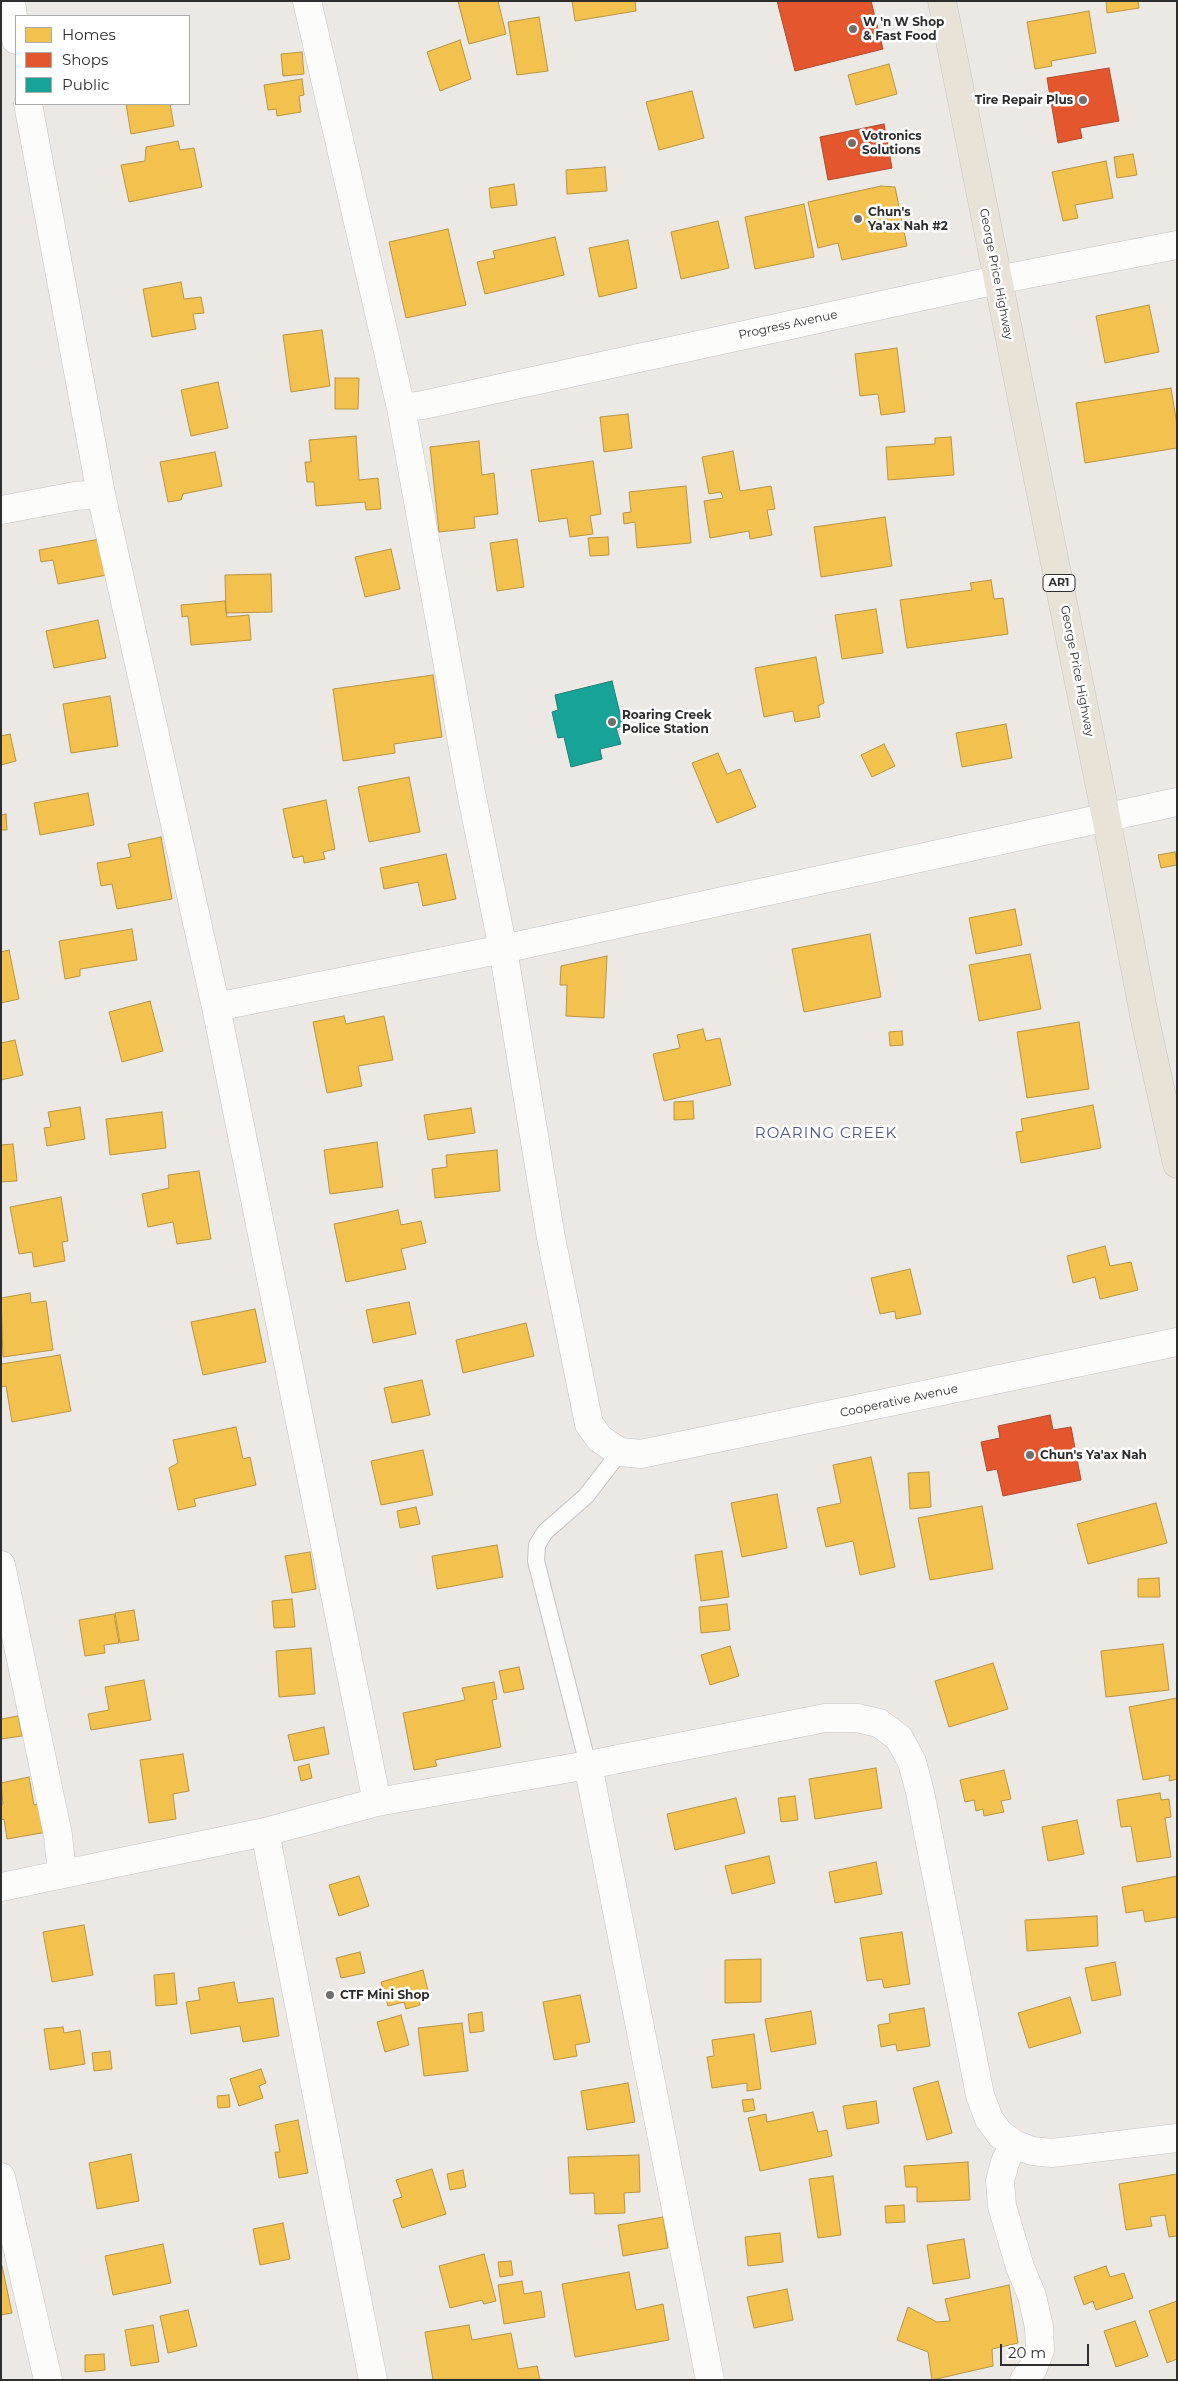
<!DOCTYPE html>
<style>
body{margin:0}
#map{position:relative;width:1178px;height:2381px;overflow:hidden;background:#ece8e4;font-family:Montserrat,sans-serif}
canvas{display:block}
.frame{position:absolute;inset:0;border:2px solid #2e2e2e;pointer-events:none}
.legend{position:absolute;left:15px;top:15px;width:175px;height:90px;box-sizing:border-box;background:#fff;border:1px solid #ababab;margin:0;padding:6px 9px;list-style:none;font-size:15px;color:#2e2e2e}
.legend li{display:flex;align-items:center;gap:10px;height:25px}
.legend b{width:25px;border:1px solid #ababab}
.scale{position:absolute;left:1000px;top:2344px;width:89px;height:22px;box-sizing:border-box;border:2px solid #2e2e2e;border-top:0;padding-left:6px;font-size:15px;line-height:18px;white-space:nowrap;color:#2e2e2e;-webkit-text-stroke:4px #fff;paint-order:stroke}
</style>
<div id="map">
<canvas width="1178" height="2381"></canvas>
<div class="frame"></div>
<ul class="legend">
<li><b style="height:14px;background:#f2c14e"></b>Homes</li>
<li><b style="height:14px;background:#e4572e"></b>Shops</li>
<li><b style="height:14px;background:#17a398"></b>Public</li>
</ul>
<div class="scale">20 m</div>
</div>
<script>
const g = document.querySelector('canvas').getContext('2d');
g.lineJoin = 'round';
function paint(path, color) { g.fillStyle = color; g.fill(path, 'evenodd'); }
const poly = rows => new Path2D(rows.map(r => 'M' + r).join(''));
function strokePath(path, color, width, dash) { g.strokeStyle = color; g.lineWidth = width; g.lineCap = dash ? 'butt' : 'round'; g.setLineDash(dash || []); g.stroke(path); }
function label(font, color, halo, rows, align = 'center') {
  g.font = font + ' Montserrat,sans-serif'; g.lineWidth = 5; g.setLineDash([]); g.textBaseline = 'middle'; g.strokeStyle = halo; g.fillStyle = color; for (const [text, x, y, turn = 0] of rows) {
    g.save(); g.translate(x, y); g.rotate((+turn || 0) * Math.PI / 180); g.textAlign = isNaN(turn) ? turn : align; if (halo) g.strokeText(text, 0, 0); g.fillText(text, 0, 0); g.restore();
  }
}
const homes = poly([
 [458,1,498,1,506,34,469,44,458,1],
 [572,1,635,1,636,11,575,21,572,1],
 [1106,1,1138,1,1139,8,1107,13,1106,1],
 [1089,11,1096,53,1051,61,1052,66,1035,69,1027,22,1089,11],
 [539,17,548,71,517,75,508,22,539,17],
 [460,40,471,79,440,91,427,52,460,40],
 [302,52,304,74,283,76,281,54,302,52],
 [889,64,897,94,856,105,848,75,889,64],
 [302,79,304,95,299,96,301,112,277,116,276,109,268,110,264,85,302,79],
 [692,91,704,138,659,150,646,102,692,91],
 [126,104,170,104,174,126,131,134,126,104],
 [178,141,180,150,194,148,202,187,129,202,121,165,145,161,146,147,178,141],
 [1133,154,1137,175,1117,178,1114,157,1133,154],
 [1106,161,1113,198,1075,205,1078,218,1063,221,1052,172,1106,161],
 [605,167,607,191,567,194,566,170,605,167],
 [514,184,517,205,491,208,489,188,514,184],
 [881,186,895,187,907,246,842,260,838,243,818,248,808,202,881,186],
 [804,204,814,257,755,269,745,217,804,204],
 [718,221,729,268,681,279,671,232,718,221],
 [448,229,466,305,406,318,389,242,448,229],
 [555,237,564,275,485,294,477,262,495,258,493,251,555,237],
 [628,240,637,288,599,297,589,248,628,240],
 [181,282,184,299,201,297,204,313,193,314,196,329,152,337,143,289,181,282],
 [1149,305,1159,352,1105,363,1096,316,1149,305],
 [322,330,330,386,291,392,283,335,322,330],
 [897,348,905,412,881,415,878,394,860,396,855,354,897,348],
 [335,378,359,378,358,409,335,409,335,378],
 [218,382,228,428,191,436,181,390,218,382],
 [1171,388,1177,425,1177,448,1085,463,1076,403,1171,388],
 [628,414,632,448,604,452,600,417,628,414],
 [356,436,359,480,378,478,381,509,366,510,365,502,316,506,314,482,307,482,305,462,311,462,309,440,356,436],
 [951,437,954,475,888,480,886,447,935,444,935,438,951,437],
 [479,441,482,475,494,473,498,514,474,517,475,528,439,532,430,447,479,441],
 [733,451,740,491,771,486,775,509,767,510,772,535,750,539,749,531,710,538,704,501,723,498,721,492,709,494,702,457,733,451],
 [215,452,222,486,183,494,181,500,168,502,160,462,215,452],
 [593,461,601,514,590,516,593,534,570,537,567,518,539,522,531,470,593,461],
 [686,486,691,543,637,548,635,522,624,524,623,513,631,512,629,492,686,486],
 [885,517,892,566,821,577,814,527,885,517],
 [608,537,609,555,590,556,588,538,608,537],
 [100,539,107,575,58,584,53,560,41,562,39,550,100,539],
 [517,539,524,587,497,591,490,543,517,539],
 [391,549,400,589,365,597,355,557,391,549],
 [271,574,272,612,226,613,225,575,271,574],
 [991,580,994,599,1003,598,1008,634,907,648,900,600,972,590,970,583,991,580],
 [225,601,227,617,249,615,251,640,191,645,188,616,182,617,181,605,225,601],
 [876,609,883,653,842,659,835,615,876,609],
 [98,620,106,658,54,668,46,631,98,620],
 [816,657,824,703,818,706,820,717,795,722,793,711,764,717,755,668,816,657],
 [433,675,442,737,394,744,395,753,343,761,333,689,433,675],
 [110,696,118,746,71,753,63,704,110,696],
 [1006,724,1012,758,962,767,956,733,1006,724],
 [10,734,16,761,1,765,1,736,10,734],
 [884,744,895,766,872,777,861,755,884,744],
 [718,753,727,774,740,769,756,807,717,823,692,763,718,753],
 [409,777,420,832,369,842,358,787,409,777],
 [88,793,94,825,40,835,34,803,88,793],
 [326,800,335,849,323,852,325,859,304,863,303,856,293,858,283,809,326,800],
 [6,814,7,830,1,830,1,815,6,814],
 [161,837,172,899,117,909,112,884,101,886,97,863,131,857,128,844,161,837],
 [1175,852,1177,865,1161,868,1158,855,1175,852],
 [446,854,456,899,423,906,418,882,384,889,380,868,446,854],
 [1015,909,1022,945,976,954,969,918,1015,909],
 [132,929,137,960,80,969,80,976,65,979,59,941,132,929],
 [870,934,881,997,804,1012,792,949,870,934],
 [9,950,19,999,1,1003,1,952,9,950],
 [1030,954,1041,1009,979,1021,969,965,1030,954],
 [607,956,604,1018,566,1016,567,985,560,985,561,966,607,956],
 [150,1001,163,1051,122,1062,109,1012,150,1001],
 [344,1016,346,1024,384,1016,393,1060,358,1066,362,1086,327,1093,313,1022,344,1016],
 [1079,1022,1089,1089,1027,1098,1017,1032,1079,1022],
 [703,1029,706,1041,720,1038,731,1085,664,1101,653,1054,680,1048,677,1035,703,1029],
 [902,1031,903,1045,890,1046,889,1032,902,1031],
 [15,1040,23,1075,1,1080,1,1043,15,1040],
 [693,1101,694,1119,674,1120,674,1102,693,1101],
 [1093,1105,1101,1148,1021,1163,1016,1132,1023,1131,1021,1119,1093,1105],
 [80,1107,85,1139,47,1146,44,1128,51,1127,48,1112,80,1107],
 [471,1108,475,1133,428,1140,424,1115,471,1108],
 [162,1112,166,1148,110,1155,106,1119,162,1112],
 [377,1142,383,1187,330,1194,324,1150,377,1142],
 [13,1144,17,1181,1,1182,1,1145,13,1144],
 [497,1150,500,1191,435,1198,432,1169,447,1167,446,1155,497,1150],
 [199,1171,211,1239,177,1244,173,1222,148,1227,142,1194,169,1188,168,1175,199,1171],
 [61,1197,68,1241,62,1242,65,1261,34,1267,32,1252,19,1254,10,1207,61,1197],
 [398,1210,401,1225,421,1221,426,1243,401,1249,406,1269,346,1282,334,1224,398,1210],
 [1105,1246,1110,1266,1131,1262,1138,1290,1100,1299,1095,1277,1073,1283,1067,1256,1105,1246],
 [910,1269,921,1314,896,1319,895,1311,880,1314,871,1278,910,1269],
 [30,1293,31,1303,46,1301,53,1350,3,1357,1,1298,30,1293],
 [409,1302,416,1334,373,1343,366,1310,409,1302],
 [255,1309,266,1362,203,1375,191,1322,255,1309],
 [526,1323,534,1356,463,1373,456,1340,526,1323],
 [60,1355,71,1411,12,1422,6,1386,1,1387,1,1364,60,1355],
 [422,1380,430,1415,392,1423,384,1388,422,1380],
 [236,1427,243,1459,250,1457,256,1485,194,1499,196,1506,178,1510,169,1468,178,1463,173,1440,236,1427],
 [423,1450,433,1495,381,1505,371,1461,423,1450],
 [871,1457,895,1567,860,1575,853,1541,826,1547,817,1508,841,1503,833,1465,871,1457],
 [929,1472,931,1507,910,1509,908,1473,929,1472],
 [777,1494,787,1548,742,1557,731,1503,777,1494],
 [1156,1503,1167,1543,1088,1564,1077,1524,1156,1503],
 [982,1506,993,1569,930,1580,918,1518,982,1506],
 [416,1507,420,1524,400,1528,397,1511,416,1507],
 [497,1545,503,1577,437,1589,432,1556,497,1545],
 [722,1551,729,1597,701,1601,695,1555,722,1551],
 [310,1552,316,1589,292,1593,285,1556,310,1552],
 [1159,1578,1160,1597,1138,1597,1138,1579,1159,1578],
 [292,1599,295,1627,274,1628,272,1601,292,1599],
 [727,1604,730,1630,701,1633,699,1607,727,1604],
 [134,1610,139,1640,120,1643,115,1613,134,1610],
 [114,1614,119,1643,104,1645,105,1653,85,1656,79,1620,114,1614],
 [1163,1644,1169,1690,1106,1697,1101,1651,1163,1644],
 [730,1646,739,1676,710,1685,701,1655,730,1646],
 [311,1648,315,1694,279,1697,276,1651,311,1648],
 [993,1663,1008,1709,949,1727,935,1681,993,1663],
 [519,1667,524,1689,504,1693,499,1671,519,1667],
 [144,1680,151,1720,91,1730,88,1714,109,1710,105,1687,144,1680],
 [494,1682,497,1699,492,1700,501,1747,435,1760,437,1766,414,1770,403,1713,465,1700,462,1688,494,1682],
 [1177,1698,1177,1779,1169,1781,1170,1775,1143,1780,1129,1707,1177,1698],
 [18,1716,22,1736,1,1739,1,1719,18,1716],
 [324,1727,329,1754,294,1761,288,1735,324,1727],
 [183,1754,189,1791,173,1794,176,1819,149,1823,140,1760,183,1754],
 [309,1764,312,1778,301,1781,298,1767,309,1764],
 [876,1768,882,1808,815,1819,809,1779,876,1768],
 [1004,1770,1011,1799,1001,1801,1004,1812,984,1816,983,1809,976,1811,974,1800,965,1802,960,1780,1004,1770],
 [29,1777,34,1805,42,1803,47,1832,7,1839,4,1819,1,1820,1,1805,3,1804,1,1783,29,1777],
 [1160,1793,1161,1800,1169,1799,1171,1817,1165,1818,1171,1857,1137,1862,1131,1826,1121,1827,1117,1800,1160,1793],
 [795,1796,798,1820,781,1822,778,1798,795,1796],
 [736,1798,745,1833,675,1850,667,1814,736,1798],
 [1077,1820,1084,1854,1048,1861,1042,1827,1077,1820],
 [769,1856,775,1883,732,1894,725,1866,769,1856],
 [876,1862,882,1894,835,1903,829,1872,876,1862],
 [359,1876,369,1906,339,1916,329,1885,359,1876],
 [1177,1876,1177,1917,1145,1922,1143,1910,1126,1913,1122,1887,1177,1876],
 [1097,1916,1098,1946,1027,1951,1025,1920,1097,1916],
 [84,1925,93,1975,52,1982,43,1932,84,1925],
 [902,1932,910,1984,884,1988,882,1979,867,1981,860,1938,902,1932],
 [360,1952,365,1973,341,1978,336,1958,360,1952],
 [761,1959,761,2002,725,2003,725,1960,761,1959],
 [1115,1962,1121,1995,1092,2001,1085,1968,1115,1962],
 [423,1970,429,1995,418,1998,420,2005,406,2009,404,2002,388,2006,381,1982,423,1970],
 [174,1973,177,2004,156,2006,154,1975,174,1973],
 [234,1982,238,2003,273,1998,279,2036,243,2042,240,2026,191,2034,186,2002,200,2000,198,1988,234,1982],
 [580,1995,590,2042,575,2045,577,2056,554,2060,543,2002,580,1995],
 [1070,1997,1081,2033,1029,2048,1018,2013,1070,1997],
 [924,2008,930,2046,897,2051,896,2044,881,2047,878,2025,890,2023,889,2014,924,2008],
 [811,2011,816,2044,771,2052,765,2019,811,2011],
 [482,2012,484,2031,470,2033,468,2014,482,2012],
 [401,2015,409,2045,385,2052,377,2022,401,2015],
 [462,2023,468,2071,424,2076,418,2028,462,2023],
 [63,2027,64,2033,80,2030,85,2064,50,2070,44,2029,63,2027],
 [754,2034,761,2089,747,2091,747,2083,712,2088,707,2057,714,2056,712,2040,754,2034],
 [110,2051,112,2069,94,2071,92,2053,110,2051],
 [261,2069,266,2083,259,2086,263,2098,239,2106,230,2079,261,2069],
 [938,2081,952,2133,927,2140,913,2088,938,2081],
 [628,2083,635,2122,587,2130,581,2091,628,2083],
 [229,2095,230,2107,218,2108,217,2096,229,2095],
 [753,2099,755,2110,744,2112,742,2100,753,2099],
 [876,2101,879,2123,847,2129,843,2106,876,2101],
 [813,2112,818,2132,827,2130,832,2156,760,2171,748,2118,766,2114,767,2122,813,2112],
 [298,2120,308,2173,279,2178,275,2152,280,2152,275,2125,298,2120],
 [131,2154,139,2201,97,2209,89,2163,131,2154],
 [639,2155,640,2192,624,2193,625,2213,595,2214,594,2193,570,2194,568,2157,639,2155],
 [968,2162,970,2200,917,2202,917,2187,906,2187,904,2166,968,2162],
 [432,2169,446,2214,402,2228,393,2200,402,2197,396,2180,432,2169],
 [463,2170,466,2187,450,2190,447,2174,463,2170],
 [1177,2174,1177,2236,1169,2237,1165,2215,1150,2217,1152,2226,1126,2230,1119,2184,1177,2174],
 [833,2176,841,2235,818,2238,809,2179,833,2176],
 [904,2205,905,2222,886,2223,885,2206,904,2205],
 [663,2217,668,2248,623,2256,618,2225,663,2217],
 [283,2223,290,2259,260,2265,253,2229,283,2223],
 [780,2233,783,2262,748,2266,745,2237,780,2233],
 [964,2239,970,2278,933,2284,927,2245,964,2239],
 [163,2244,171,2283,113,2295,105,2256,163,2244],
 [484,2254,496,2301,484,2304,482,2300,450,2308,439,2266,484,2254],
 [511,2261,513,2275,500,2277,498,2262,511,2261],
 [2,2266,12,2313,1,2315,1,2266,2,2266],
 [1106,2266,1110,2277,1124,2273,1133,2298,1096,2310,1093,2301,1084,2305,1074,2277,1106,2266],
 [629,2272,636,2310,663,2304,669,2340,575,2357,562,2284,629,2272],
 [522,2281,524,2294,541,2291,545,2317,504,2324,498,2285,522,2281],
 [1009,2285,1018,2343,992,2349,993,2366,932,2380,928,2352,897,2340,908,2307,937,2322,950,2321,945,2299,1009,2285],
 [787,2289,793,2320,754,2328,747,2297,787,2289],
 [1177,2301,1177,2359,1167,2363,1149,2311,1177,2301],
 [188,2310,197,2346,168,2353,160,2316,188,2310],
 [1135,2321,1148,2356,1116,2367,1104,2331,1135,2321],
 [153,2325,159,2362,131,2366,125,2330,153,2325],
 [469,2325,472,2340,511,2333,518,2369,537,2366,540,2380,433,2380,425,2332,469,2325],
 [104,2354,105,2370,85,2372,85,2355,104,2354]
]);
const shops = poly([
 [777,1,871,1,883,49,795,71,777,1],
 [1109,68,1119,121,1080,128,1082,138,1058,143,1047,78,1109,68],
 [884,124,892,168,828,180,820,137,884,124],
 [1050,1415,1053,1430,1071,1427,1081,1480,1003,1496,997,1469,987,1471,981,1442,1000,1438,998,1426,1050,1415]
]);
const public = poly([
 [612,681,623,726,616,728,621,744,600,749,602,759,571,767,564,737,558,738,552,712,558,710,555,695,612,681]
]);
const service = poly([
 [588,1765,536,1561,537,1545,545,1532,586,1496,620,1452]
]);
const minor = poly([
 [11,1,16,40],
 [307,1,401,408,471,792,503,949,551,1238,589,1424,600,1439,620,1452,641,1454,1177,1342],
 [28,104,101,494,216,1007,377,1802],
 [401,408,423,405,997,280,1177,245],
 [1,510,75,496,101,494],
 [216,1007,503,949,1177,802],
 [1,1565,58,1835,62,1874],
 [588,1765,710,2380],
 [265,1832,373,2380],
 [1,1887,265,1832,377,1802,588,1765,825,1718,857,1718,879,1723,899,1738,912,1762,920,1792,980,2095,989,2119,1000,2134,1014,2144,1032,2151,1052,2153,1177,2138],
 [1014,2144,1005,2162,1000,2181,1002,2206,1020,2267,1032,2296,1039,2327,1040,2350,1033,2368,1024,2380],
 [1,2177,48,2380]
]);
const trunk = poly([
 [942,1,1106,817,1145,1020,1177,1164]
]);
const markers = [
 [853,29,5,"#706f6e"],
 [1083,100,5,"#706f6e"],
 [852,143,5,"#706f6e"],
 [858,219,5,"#706f6e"],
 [612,722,5,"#706f6e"],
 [1030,1455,5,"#706f6e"],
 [330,1995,5,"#706f6e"]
];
const shields = [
 [1059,583,32]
];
const shieldNames = [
 ["AR1",1059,583]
];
const poiNames = [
 ["W 'n W Shop",863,22],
 ["& Fast Food",863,36],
 ["Tire Repair Plus",1073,100,"right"],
 ["Votronics",862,136],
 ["Solutions",862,150],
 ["Chun's",868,212],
 ["Ya'ax Nah #2",868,226],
 ["Roaring Creek",622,715],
 ["Police Station",622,729],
 ["Chun's Ya'ax Nah",1040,1455],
 ["CTF Mini Shop",340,1995]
];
const streetNames = [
 ["George Price Highway",996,274,79],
 ["Progress Avenue",788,325,-12],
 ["George Price Highway",1077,671,79],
 ["Cooperative Avenue",899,1401,-12]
];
const quarterNames = [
 ["ROARING CREEK",826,1134]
];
paint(homes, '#f2c14e');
strokePath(homes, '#b79544', 1);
paint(shops, '#e4572e');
strokePath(shops, '#ad4b2e', 1);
paint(public, '#17a398');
strokePath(public, '#1e8078', 1);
strokePath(service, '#c5c4c5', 18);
strokePath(minor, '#c5c4c5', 29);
strokePath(trunk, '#c6c5c4', 29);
strokePath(service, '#fcfcfb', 16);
strokePath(minor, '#fcfcfb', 28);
strokePath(trunk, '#e9e2d6', 28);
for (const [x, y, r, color] of markers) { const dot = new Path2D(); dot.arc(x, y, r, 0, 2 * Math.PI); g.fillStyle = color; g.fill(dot); strokePath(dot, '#fff', 2); }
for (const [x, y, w] of shields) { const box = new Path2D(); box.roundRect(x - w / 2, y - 8.5, w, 17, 4); g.fillStyle = '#fff'; g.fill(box); strokePath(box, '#2e2e2e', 1); }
label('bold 11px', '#2e2e2e', null, shieldNames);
label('bold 12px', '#2e2e2e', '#fff', poiNames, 'left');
label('12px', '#2e2e2e', '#fff', streetNames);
g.letterSpacing = '1px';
label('15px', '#4d5680', '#fff', quarterNames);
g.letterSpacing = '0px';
</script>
